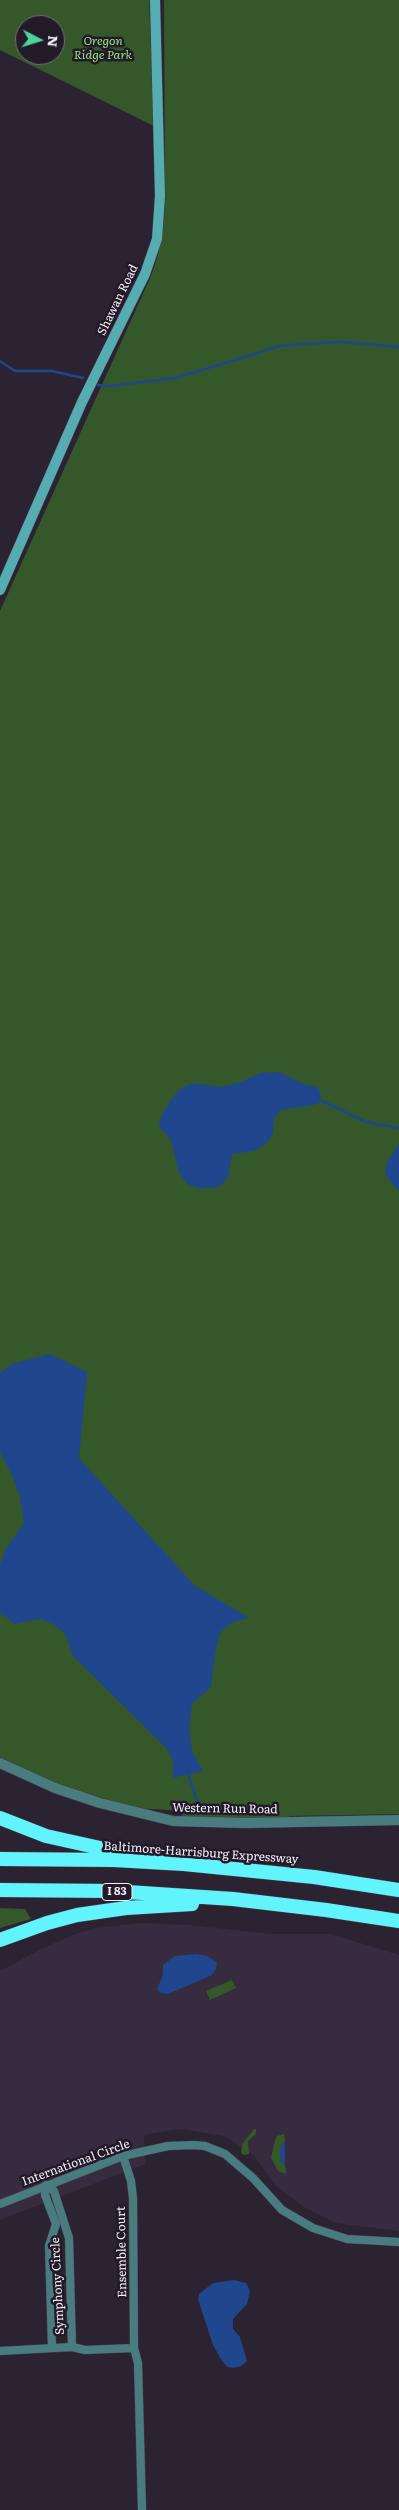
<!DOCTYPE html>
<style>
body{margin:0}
#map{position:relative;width:399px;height:2510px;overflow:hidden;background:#2c2332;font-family:Literata,serif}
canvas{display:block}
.north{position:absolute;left:15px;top:15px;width:50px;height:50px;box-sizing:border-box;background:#221a28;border:1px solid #766f7b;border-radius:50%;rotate:95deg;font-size:14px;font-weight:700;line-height:20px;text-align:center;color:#f3eef8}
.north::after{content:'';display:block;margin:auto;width:18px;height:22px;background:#4fd399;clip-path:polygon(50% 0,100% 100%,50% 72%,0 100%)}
</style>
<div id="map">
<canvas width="399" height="2510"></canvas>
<div class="north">N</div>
</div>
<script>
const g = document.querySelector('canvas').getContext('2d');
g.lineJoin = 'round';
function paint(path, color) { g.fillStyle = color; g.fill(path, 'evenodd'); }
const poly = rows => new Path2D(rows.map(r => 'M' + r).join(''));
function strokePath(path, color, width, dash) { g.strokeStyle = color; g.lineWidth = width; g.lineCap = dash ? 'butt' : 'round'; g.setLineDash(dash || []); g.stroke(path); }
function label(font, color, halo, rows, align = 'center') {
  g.font = font + ' Literata,serif'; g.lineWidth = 5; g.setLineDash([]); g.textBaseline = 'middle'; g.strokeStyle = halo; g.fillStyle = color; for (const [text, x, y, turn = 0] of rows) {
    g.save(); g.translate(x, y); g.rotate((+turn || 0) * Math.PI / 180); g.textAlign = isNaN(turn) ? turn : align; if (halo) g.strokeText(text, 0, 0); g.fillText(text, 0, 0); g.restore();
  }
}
const built = poly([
 [141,1923,189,1925,272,1934,331,1934,399,1955,399,2231,336,2223,304,2207,276,2186,254,2156,225,2136,180,2129,144,2135,145,2164,0,2220,0,1971,41,1949,75,1934,96,1928]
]);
const green = poly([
 [0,0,149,0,154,126,0,50],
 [25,25,55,25,55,55,25,55],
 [164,0,399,0,399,1814,289,1816,290,1819,182,1818,182,1811,135,1808,57,1784,0,1757,0,611,151,276,158,255,164,219,165,193],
 [0,1908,25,1909,31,1919,0,1928],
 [232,1980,236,1988,210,2000,206,1991],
 [254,2129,256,2129,256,2134,248,2141,249,2154,244,2155,241,2153,242,2144],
 [284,2134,285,2142,280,2147,280,2160,285,2165,286,2174,278,2171,271,2158,275,2140,277,2136]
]);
const water = poly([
 [279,1072,301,1083,317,1087,321,1094,319,1103,314,1105,281,1110,274,1119,273,1133,267,1143,254,1151,232,1154,228,1178,219,1187,198,1188,187,1184,179,1172,170,1138,160,1128,159,1123,162,1114,173,1097,180,1089,193,1083,221,1087,241,1082,261,1073],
 [399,1144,399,1191,389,1180,385,1172,387,1162],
 [50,1354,87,1372,79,1458,194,1585,249,1618,235,1621,221,1631,215,1652,211,1687,192,1704,189,1728,192,1751,203,1771,173,1778,173,1760,166,1748,73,1656,65,1634,53,1624,41,1619,15,1624,0,1613,0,1565,5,1550,24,1523,20,1497,12,1475,0,1452,0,1373,14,1363],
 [197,1954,207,1956,217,1962,216,1969,212,1975,168,1994,161,1993,157,1989,163,1975,163,1965,175,1956],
 [285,2142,285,2165,280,2161,280,2147],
 [234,2280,246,2283,250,2291,247,2304,233,2319,233,2329,240,2337,247,2361,241,2366,233,2368,228,2367,222,2361,213,2345,198,2299,199,2294,213,2283]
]);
const stream = poly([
 [0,361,15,371,52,371,83,378],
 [98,385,110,386,176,378,280,346,302,344,342,342,399,347],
 [320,1100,366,1122,399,1128],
 [188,1773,199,1807]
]);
const minor = poly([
 [123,2156,131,2181,133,2198,134,2348,138,2363,142,2510],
 [0,2204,123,2156,168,2146,194,2145,205,2146,225,2154,253,2178,282,2210,313,2228,347,2239,399,2242],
 [52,2348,49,2246,56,2224,45,2195,46,2185,54,2191,69,2238,72,2347],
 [0,2351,72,2347,85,2350,134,2348]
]);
const tertiary = poly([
 [0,1763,55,1788,100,1803,173,1821,245,1823,399,1820]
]);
const secondary = poly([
 [0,590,82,402,145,274,157,239,160,196,155,0]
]);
const motorway = poly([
 [0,1818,46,1836,127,1854],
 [0,1859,114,1860,184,1864,314,1877,399,1890],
 [0,1890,112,1891,233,1899,326,1910,399,1921],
 [0,1940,47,1923,77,1915,126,1908,192,1904]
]);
const shields = [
 [117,1892,30]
];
const shieldNames = [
 ["I 83",117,1892]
];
const parkNames = [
 ["Oregon",103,41],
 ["Ridge Park",103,55]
];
const streetNames = [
 ["Shawan Road",118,300,-64],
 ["Western Run Road",225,1809,1],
 ["Baltimore-Harrisburg Expressway",201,1853,4],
 ["International Circle",76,2163,-20],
 ["Ensemble Court",122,2252,-91],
 ["Symphony Circle",58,2286,-93]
];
paint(built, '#372b3f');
paint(green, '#345829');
paint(water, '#20478d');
strokePath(stream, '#20478d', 2.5);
strokePath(minor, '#483f4e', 9);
strokePath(tertiary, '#483f4e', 11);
strokePath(secondary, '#483f4e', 11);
strokePath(motorway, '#483f4e', 15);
strokePath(minor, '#487c7f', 8);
strokePath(tertiary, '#487c7f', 10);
strokePath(secondary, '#55acb1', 10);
strokePath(motorway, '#62f4fc', 14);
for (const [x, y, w] of shields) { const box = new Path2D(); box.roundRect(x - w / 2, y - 8.5, w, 17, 4); g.fillStyle = '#221a28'; g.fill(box); strokePath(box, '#f3eef8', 1); }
label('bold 11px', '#f3eef8', null, shieldNames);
label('italic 12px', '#95e27d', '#221a28', parkNames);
label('12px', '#f3eef8', '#221a28', streetNames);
</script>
